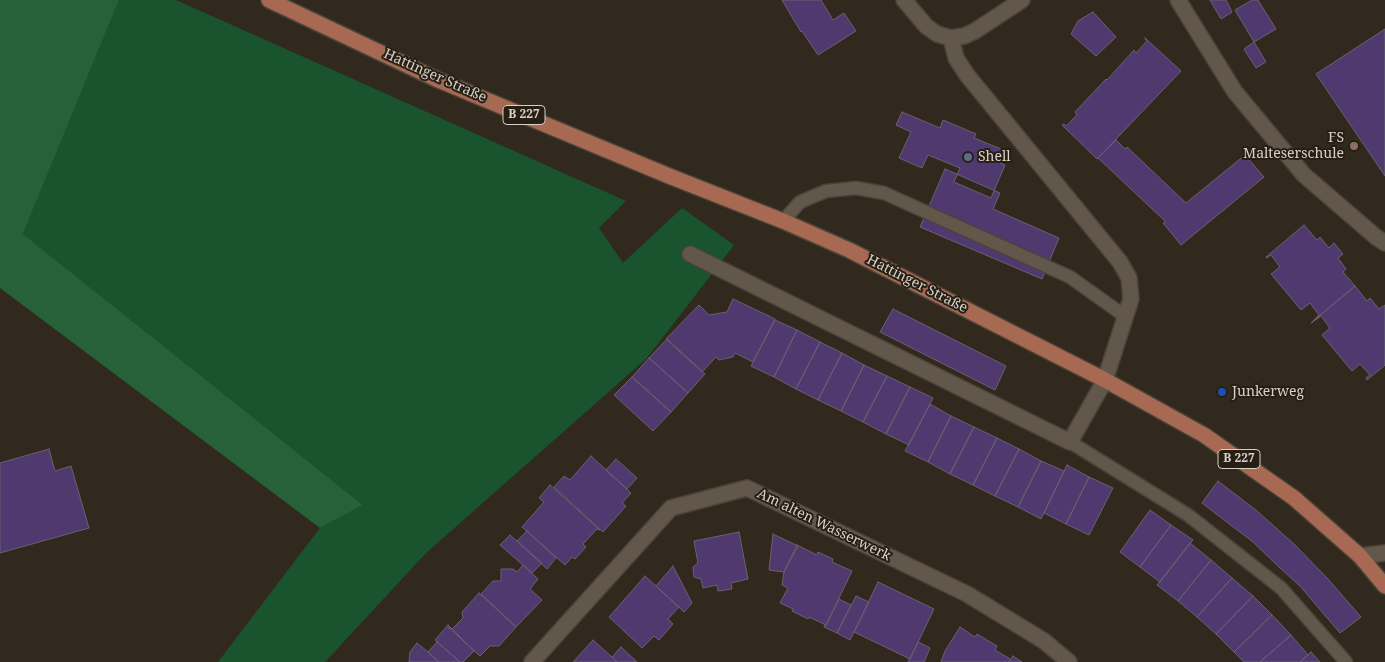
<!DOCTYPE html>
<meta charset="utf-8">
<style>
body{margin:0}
canvas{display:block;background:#31291d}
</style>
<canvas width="1385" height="662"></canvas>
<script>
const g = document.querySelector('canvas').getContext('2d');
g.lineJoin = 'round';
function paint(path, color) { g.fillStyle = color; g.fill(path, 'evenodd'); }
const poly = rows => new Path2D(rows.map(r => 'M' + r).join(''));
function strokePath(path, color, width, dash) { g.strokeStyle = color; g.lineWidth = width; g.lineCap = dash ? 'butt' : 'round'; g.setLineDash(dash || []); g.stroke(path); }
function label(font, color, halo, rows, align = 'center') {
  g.font = font + ' "Noto Serif",serif'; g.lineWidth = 4; g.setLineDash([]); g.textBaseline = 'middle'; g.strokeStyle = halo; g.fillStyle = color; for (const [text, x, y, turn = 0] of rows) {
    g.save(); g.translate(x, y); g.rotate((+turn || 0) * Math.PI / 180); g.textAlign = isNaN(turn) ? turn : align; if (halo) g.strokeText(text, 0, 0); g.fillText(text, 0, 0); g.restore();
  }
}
const green = poly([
 [119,0,176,0,626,201,599,228,623,263,682,208,734,245,647,358,426,553,325,662,218,662,320,528,363,505,23,234]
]);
const forest = poly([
 [0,0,119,0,23,234,363,505,320,528,0,288]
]);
const building = poly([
 [782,0,821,0,833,20,844,13,856,31,818,55,802,31,801,32,782,0],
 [1210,0,1226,0,1232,12,1221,19,1210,0],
 [1252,0,1258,0,1276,29,1254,42,1235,10,1252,0],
 [1093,12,1116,37,1096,56,1071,34,1078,21,1093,12],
 [1385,29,1385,176,1316,74,1385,29],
 [1145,38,1181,71,1097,159,1062,125,1064,124,1066,126,1077,115,1075,112,1106,79,1107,80,1134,50,1136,53,1147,41,1145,39,1145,38],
 [1254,42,1266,62,1256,68,1244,49,1254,42],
 [902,112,940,128,943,120,976,134,974,138,1006,151,1000,163,1005,165,991,198,954,182,960,168,928,155,922,168,899,158,911,132,896,125,902,112],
 [1116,140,1125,149,1127,147,1186,203,1245,155,1264,177,1181,245,1163,223,1166,222,1098,158,1116,140],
 [945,169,1000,193,993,209,1059,238,1042,279,920,227,945,169],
 [1304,225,1317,240,1320,237,1329,248,1334,243,1343,254,1338,258,1346,269,1343,272,1355,286,1311,323,1319,315,1310,303,1301,310,1271,274,1280,267,1271,255,1267,258,1266,257,1304,225],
 [1355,286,1367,301,1370,298,1379,309,1385,305,1385,365,1367,380,1366,378,1370,375,1360,364,1352,371,1322,335,1330,328,1321,316,1311,323,1355,286],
 [733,299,775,319,753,362,735,353,733,357,719,360,716,357,702,372,666,339,699,305,709,315,727,312,733,299],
 [893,309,1006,366,995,390,880,332,893,309],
 [775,320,797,330,774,377,751,366,775,320],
 [797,330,820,342,796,389,774,377,797,330],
 [667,339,705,374,688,393,649,358,667,339],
 [820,342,842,353,818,400,796,389,820,342],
 [842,353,864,365,841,411,818,400,842,353],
 [649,358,688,393,671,412,632,377,649,358],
 [864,365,887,376,863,422,841,411,864,365],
 [887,376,910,387,886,434,863,422,887,376],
 [632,377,671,412,653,431,614,395,632,377],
 [910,387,933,398,909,445,886,434,910,387],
 [930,404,951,416,928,462,905,451,930,404],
 [951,416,974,427,950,474,928,462,951,416],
 [974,427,997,438,973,485,950,474,974,427],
 [997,438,1019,449,995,496,973,485,997,438],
 [49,449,55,471,71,466,89,528,0,553,0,463,49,449],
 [1019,449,1041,461,1018,507,995,496,1019,449],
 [591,456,631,493,622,503,626,506,603,532,554,487,564,476,570,480,591,456],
 [616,459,637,478,627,489,606,470,616,459],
 [1041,461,1064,471,1041,519,1018,507,1041,461],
 [1067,465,1089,477,1066,524,1044,513,1067,465],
 [1089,477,1113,488,1089,535,1066,524,1089,477],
 [1218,481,1257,511,1294,544,1328,579,1361,617,1340,633,1300,586,1280,568,1253,542,1202,503,1218,481],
 [550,485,600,530,597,529,583,544,586,547,575,559,572,557,565,565,522,527,544,502,539,498,550,485],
 [1150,510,1171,525,1140,567,1120,552,1150,510],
 [1171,525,1193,540,1160,582,1140,567,1171,525],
 [527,531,556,558,547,569,517,541,527,531],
 [739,532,748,579,731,583,732,589,718,591,717,585,703,588,701,579,694,577,693,567,698,563,694,541,739,532],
 [773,534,798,546,784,572,769,570,773,534],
 [510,535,542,563,532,573,500,545,510,535],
 [1190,543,1211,560,1178,601,1157,585,1190,543],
 [797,545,817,555,818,552,833,559,832,562,852,571,826,625,809,617,808,619,792,611,793,609,780,603,788,588,782,585,784,572,797,545],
 [1211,560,1232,578,1197,617,1178,601,1211,560],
 [523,565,538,579,530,589,542,600,516,627,481,594,493,581,501,581,501,569,513,569,517,572,523,565],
 [673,566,692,603,684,612,656,586,673,566],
 [645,576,679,607,668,619,673,624,659,640,654,636,642,648,609,617,645,576],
 [1232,578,1253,596,1216,634,1197,617,1232,578],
 [878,582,934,609,910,659,854,632,878,582],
 [479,593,516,627,499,646,490,646,480,656,448,627,452,629,463,618,462,612,479,593],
 [856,596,869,602,850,640,837,633,856,596],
 [1253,596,1272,615,1234,652,1216,634,1253,596],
 [839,599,851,605,837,633,824,627,825,625,826,625,839,599],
 [1272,615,1291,635,1260,662,1244,662,1234,652,1272,615],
 [448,625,474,651,463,662,460,662,435,640,448,625],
 [960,627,975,637,977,634,997,646,995,650,1010,659,1009,662,941,662,945,651,960,627],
 [1291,635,1308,655,1300,662,1260,662,1291,635],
 [593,640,612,657,617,662,573,662,593,640],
 [437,642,460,662,439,662,428,652,437,642],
 [918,642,930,648,924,662,908,662,918,642],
 [417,643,428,652,439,662,409,662,410,652,417,643],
 [621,647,637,662,617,662,612,657,621,647],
 [1311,652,1320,662,1300,662,1308,655,1311,652],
 [1013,656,1022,662,1009,662,1013,656]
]);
const lane = poly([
 [783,221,800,202,826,191,856,188,884,193,1070,277,1126,317],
 [1070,442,1188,515,1281,588,1346,662]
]);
const street = poly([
 [904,0,926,26,937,34,951,38,964,36,975,31,1022,0],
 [1178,0,1235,92,1304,175,1376,237,1385,243],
 [690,254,1070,442,1105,380,1131,299,1129,278,1120,262,967,75,956,58,951,38],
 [1360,556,1385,553],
 [532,662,671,508,747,488,967,594,1044,641,1069,662]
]);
const primary = poly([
 [269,0,436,79,669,176,783,221,849,250,1105,380,1204,435,1294,498,1360,556,1385,586]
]);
const markers = [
 [1354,146,5,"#8d6e63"],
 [968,157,5,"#5c6f8a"],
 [1222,392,5,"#1a4fb4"]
];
const shields = [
 [524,115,42],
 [1239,459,42]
];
const shieldNames = [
 ["B 227",524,115],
 ["B 227",1239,459]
];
const streetNames = [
 ["Hattinger Straße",435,76,24],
 ["Hattinger Straße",917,284,27],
 ["Am alten Wasserwerk",824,525,26]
];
const poiNames = [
 ["FS",1344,138,"right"],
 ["Malteserschule",1344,154,"right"],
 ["Shell",978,157],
 ["Junkerweg",1232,392]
];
paint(green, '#19542e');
paint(forest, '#266139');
paint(building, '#4f396e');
strokePath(building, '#676170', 1);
strokePath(lane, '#4a4439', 15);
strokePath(street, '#4a4439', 18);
strokePath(primary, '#4a4439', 18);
strokePath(lane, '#61584b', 12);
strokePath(street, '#61584b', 15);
strokePath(primary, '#a76952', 15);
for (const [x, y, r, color] of markers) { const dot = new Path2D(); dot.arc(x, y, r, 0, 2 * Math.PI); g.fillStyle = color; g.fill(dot); strokePath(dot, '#271f14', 2); }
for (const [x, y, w] of shields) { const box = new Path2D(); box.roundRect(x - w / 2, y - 9.5, w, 19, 4); g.fillStyle = '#271f14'; g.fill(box); strokePath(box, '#d6d1c9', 1); }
label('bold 12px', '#d6d1c9', null, shieldNames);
label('14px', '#d6d1c9', '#271f14', streetNames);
label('14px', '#d6d1c9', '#271f14', poiNames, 'left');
</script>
